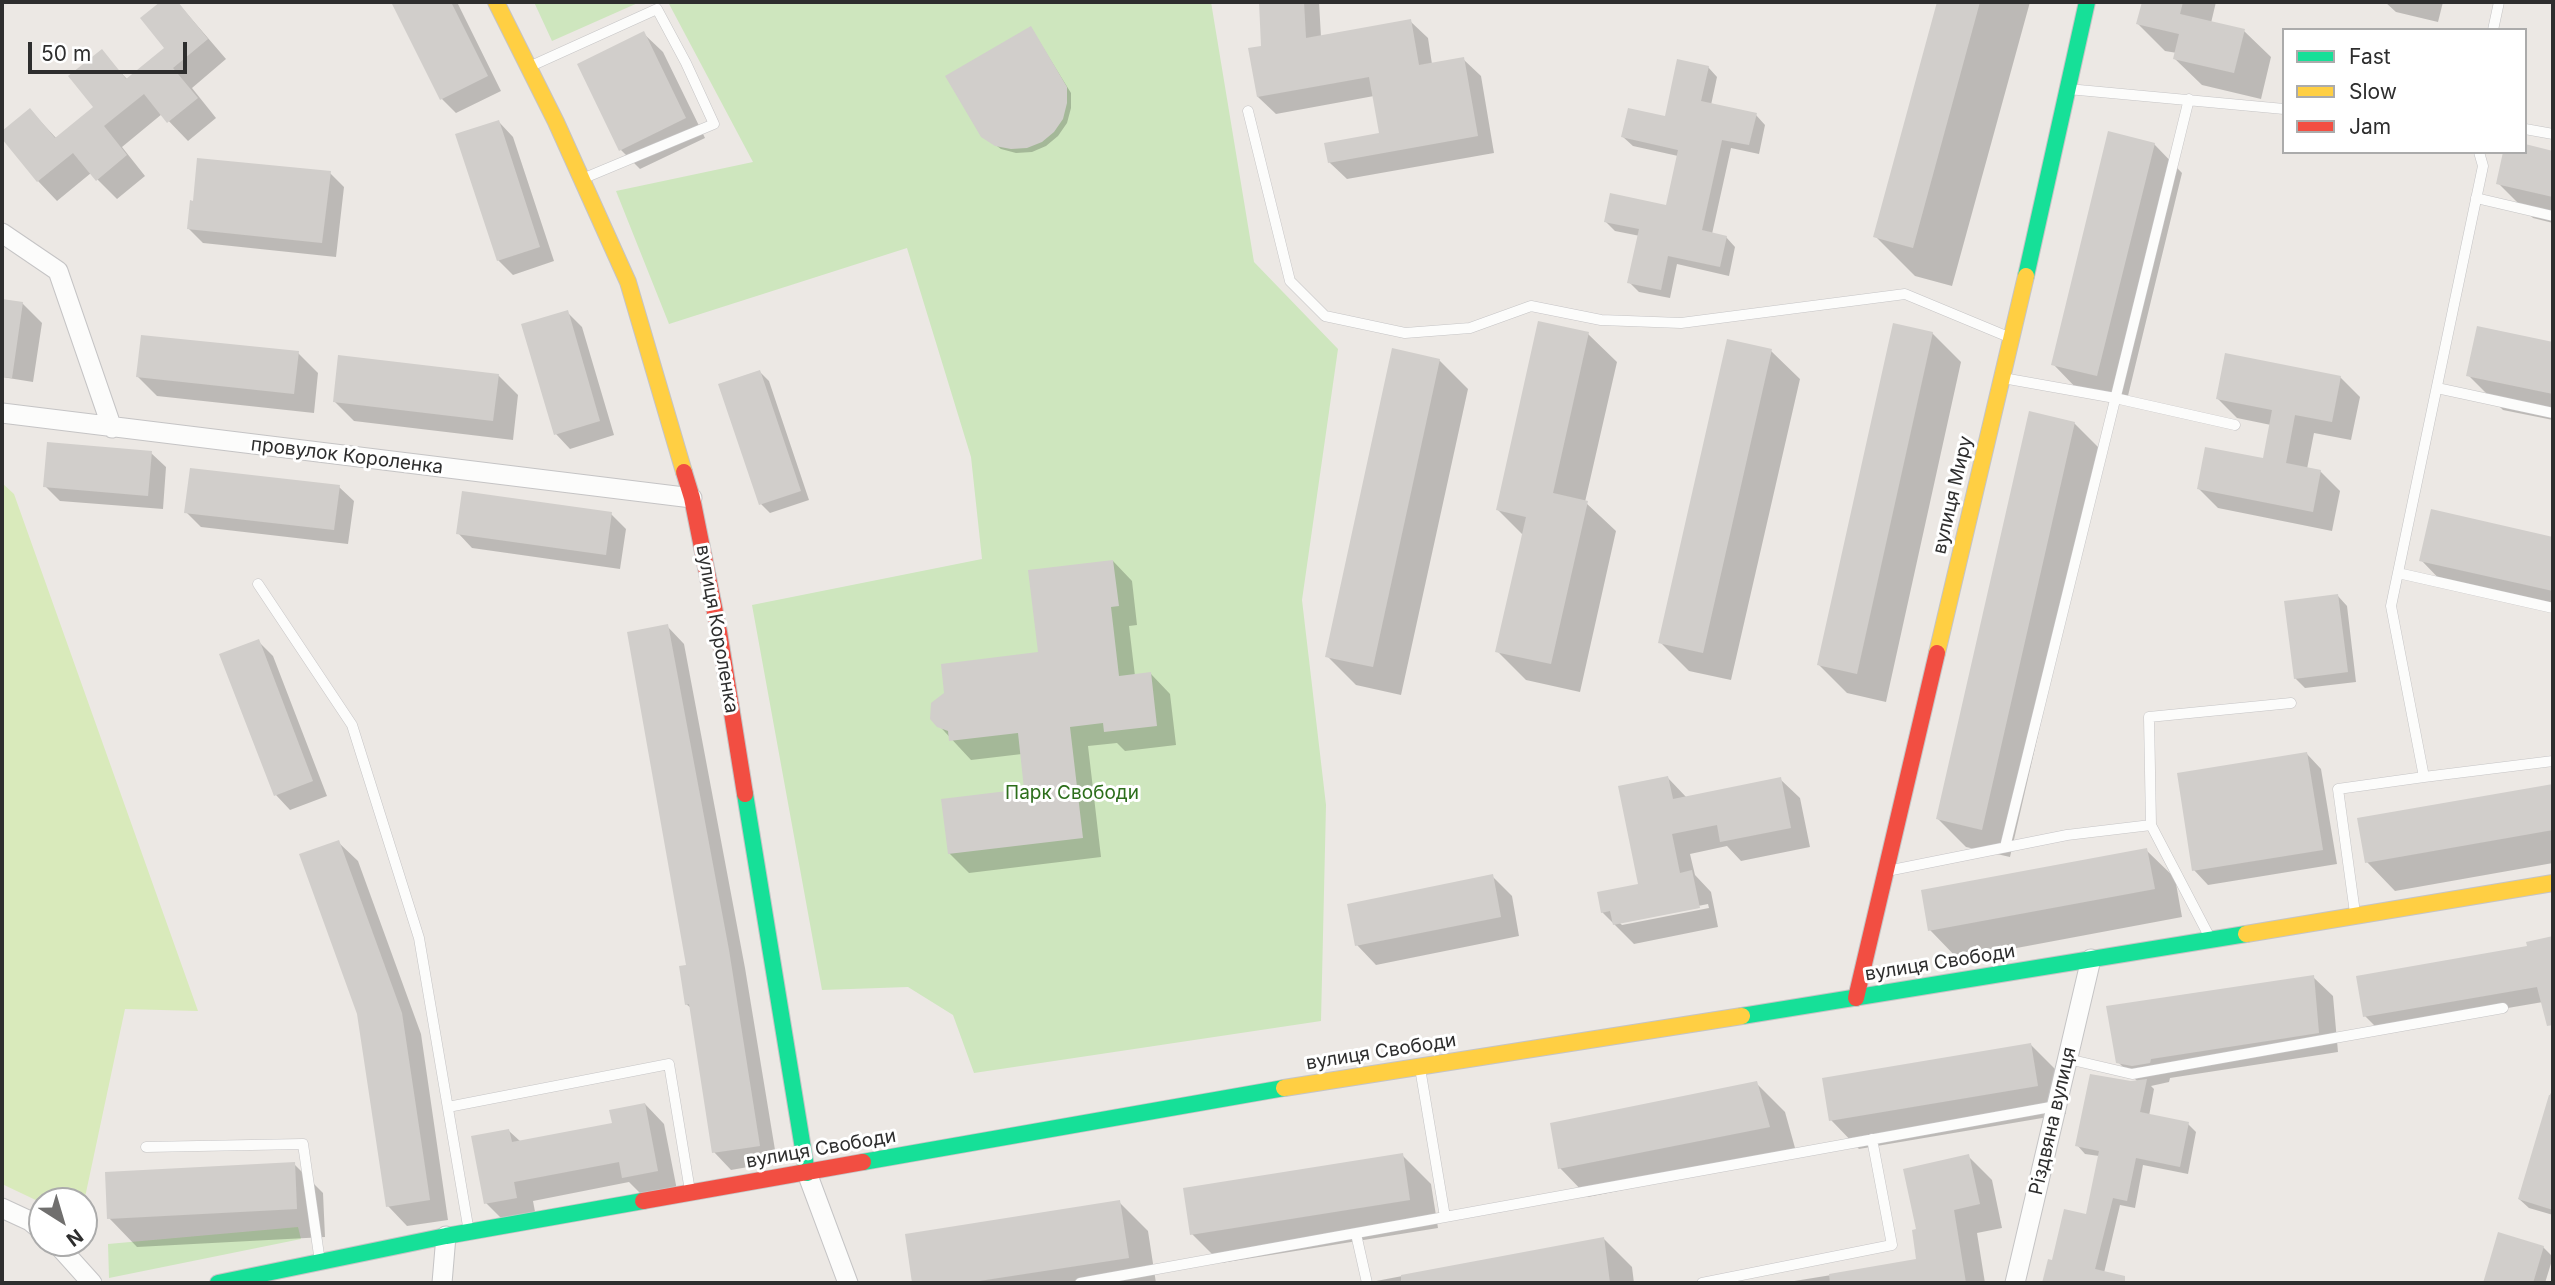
<!DOCTYPE html>
<meta charset="utf-8">
<style>
body{margin:0}
#map{position:relative;width:2555px;height:1285px;overflow:hidden;background:#ece8e4;font-family:Inter,sans-serif}
canvas{display:block}
.frame{position:absolute;inset:0;border:4px solid #2e2e2e;pointer-events:none}
.legend{position:absolute;left:2282px;top:28px;width:245px;height:126px;box-sizing:border-box;background:#fff;border:2px solid #ababab;margin:0;padding:9px 12px;list-style:none;font-size:21px;color:#2e2e2e}
.legend li{display:flex;align-items:center;gap:14px;height:35px}
.legend b{width:35px;border:2px solid #ababab}
.north{position:absolute;left:28px;top:1187px;width:70px;height:70px;box-sizing:border-box;background:#fff;border:2px solid #ababab;border-radius:50%;rotate:143deg;font-size:19px;font-weight:700;line-height:28px;text-align:center;color:#2e2e2e}
.north::after{content:'';display:block;margin:auto;width:24px;height:32px;background:#706f6e;clip-path:polygon(50% 0,100% 100%,50% 72%,0 100%)}
.scale{position:absolute;left:28px;top:42px;width:159px;height:32px;box-sizing:border-box;border:4px solid #2e2e2e;border-top:0;padding-left:9px;font-size:21px;line-height:24px;white-space:nowrap;color:#2e2e2e;-webkit-text-stroke:5px #fff;paint-order:stroke}
</style>
<div id="map">
<canvas width="2555" height="1285"></canvas>
<div class="frame"></div>
<ul class="legend">
<li><b style="height:9px;background:#16e098"></b>Fast</li>
<li><b style="height:9px;background:#ffcf43"></b>Slow</li>
<li><b style="height:9px;background:#f24e42"></b>Jam</li>
</ul>
<div class="north">N</div>
<div class="scale">50 m</div>
</div>
<script>
const g = document.querySelector('canvas').getContext('2d');
g.lineJoin = 'round';
function paint(path, color) { g.fillStyle = color; g.fill(path, 'evenodd'); }
const poly = rows => new Path2D(rows.map(r => 'M' + r).join(''));
function strokePath(path, color, width, dash) { g.strokeStyle = color; g.lineWidth = width; g.lineCap = dash ? 'butt' : 'round'; g.setLineDash(dash || []); g.stroke(path); }
function label(font, color, halo, rows, align = 'center') {
  g.font = font + ' Inter,sans-serif'; g.lineWidth = 6; g.setLineDash([]); g.textBaseline = 'middle'; g.strokeStyle = halo; g.fillStyle = color; for (const [text, x, y, turn = 0] of rows) {
    g.save(); g.translate(x, y); g.rotate((+turn || 0) * Math.PI / 180); g.textAlign = isNaN(turn) ? turn : align; if (halo) g.strokeText(text, 0, 0); g.fillText(text, 0, 0); g.restore();
  }
}
const green = poly([
 [534,2,640,2,552,41],
 [668,2,1211,2,1254,262,1338,349,1302,600,1326,805,1321,1021,974,1073,953,1015,908,987,822,990,752,605,982,559,971,457,907,248,669,324,616,191,753,162],
 [298,1227,301,1239,109,1278,108,1244]
]);
const pitch = poly([
 [2,483,14,494,198,1011,125,1009,84,1202,42,1203,2,1184]
]);
const shadow = poly([
 [163,2,177,2,226,59,192,88,216,118,188,141,162,114,122,147,145,176,117,199,91,173,57,201,38,181,2,137,2,133,30,110,57,139,96,107,101,52,128,80,167,49,142,18],
 [393,2,457,2,501,91,456,113,442,99],
 [1260,2,1319,2,1321,37,1410,21,1428,38,1432,64,1463,59,1481,76,1494,153,1347,179,1329,162,1381,135,1374,96,1276,114,1258,97,1263,47],
 [1536,2,1555,2,1539,4],
 [1939,2,2030,2,1952,286,1915,276,1875,236],
 [2143,2,2216,2,2211,23,2244,31,2271,57,2261,99,2202,85,2175,59,2177,53,2165,51,2138,24],
 [2385,2,2443,2,2438,22,2396,12],
 [1031,28,1071,93,1071,108,1067,123,1058,136,1046,146,1032,152,1016,153,1001,149,983,136],
 [643,33,663,52,705,138,640,169,621,150],
 [1708,67,1717,77,1711,105,1756,115,1765,125,1759,154,1731,148,1712,234,1726,237,1735,247,1729,276,1677,264,1670,298,1639,292,1629,282,1640,236,1615,231,1605,221,1667,207,1678,156,1633,146,1623,137,1666,118],
 [499,122,513,137,554,261,513,275,498,260],
 [2154,144,2182,173,2126,404,2081,393,2053,364],
 [2525,146,2553,153,2553,223,2533,218,2498,183,2525,152],
 [330,173,344,187,336,257,203,243,188,228],
 [2,300,22,303,42,323,33,382,2,377],
 [567,312,582,327,614,435,570,449,556,434],
 [2478,328,2553,344,2553,420,2503,410,2468,375],
 [1932,333,1961,362,1886,702,1847,693,1819,665],
 [1588,334,1617,362,1585,502,1616,531,1580,692,1526,680,1497,651,1523,535,1498,510],
 [1771,351,1800,379,1731,680,1689,671,1660,642],
 [298,353,318,373,314,413,157,396,138,377],
 [1439,360,1468,389,1401,695,1356,685,1327,656],
 [760,372,769,381,809,500,770,513,761,504],
 [498,375,518,395,513,440,354,421,335,402],
 [2340,377,2360,397,2351,440,2314,433,2307,469,2320,471,2340,491,2332,531,2218,508,2199,489,2264,460,2271,425,2237,418,2218,399],
 [2074,423,2103,452,2010,857,1966,847,1937,818],
 [151,453,166,467,163,509,60,501,45,486],
 [339,487,354,501,348,544,201,527,186,512],
 [2432,511,2553,539,2553,611,2448,588,2421,560],
 [611,514,626,529,620,569,472,548,458,533],
 [1113,561,1132,581,1137,625,1129,626,1135,676,1151,674,1170,694,1176,745,1125,751,1117,743,1088,746,1101,857,969,873,949,853,1026,791,1022,754,971,760,932,718,1040,654],
 [2338,596,2347,606,2356,682,2305,688,2295,678],
 [667,626,684,644,745,968,777,1162,731,1170,714,1152,691,1008,686,1004,688,966],
 [258,641,273,656,327,796,290,810,276,795,222,655],
 [2307,754,2321,769,2337,864,2208,885,2194,870],
 [1668,778,1687,798,1780,779,1800,798,1810,847,1741,861,1727,846,1690,854,1695,875,1711,892,1718,927,1634,944,1602,912,1640,886],
 [1708,904,1709,908,1622,925,1619,922],
 [2553,785,2553,863,2395,891,2367,862,2359,819],
 [338,842,358,861,421,1034,448,1220,407,1226,388,1206,359,1014],
 [2146,850,2175,878,2182,917,1958,959,1930,930],
 [1492,876,1512,896,1519,936,1376,965,1357,945],
 [2553,938,2553,1025,2547,1019,2543,1002,2379,1030,2365,1016,2529,948,2528,944],
 [2313,977,2333,996,2338,1052,2170,1078,2169,1082,2151,1086,2154,1089,2149,1116,2188,1124,2196,1132,2188,1174,2143,1165,2135,1208,2120,1205,2104,1273,2113,1283,2044,1283,2049,1261,2053,1262,2088,1216,2099,1156,2085,1154,2077,1145,2138,1082,2118,1062],
 [2031,1045,2059,1073,2066,1114,1859,1149,1831,1120],
 [1756,1083,1785,1112,1797,1155,1588,1197,1560,1168],
 [2553,1086,2553,1215,2529,1208,2519,1199],
 [645,1104,664,1124,677,1190,643,1196,629,1182,533,1201,536,1217,506,1223,486,1203,509,1131,521,1142,614,1124],
 [1402,1155,1431,1184,1438,1228,1221,1263,1192,1234],
 [1968,1156,1992,1180,2002,1228,1977,1233,1985,1283,1782,1283,1918,1261,1918,1231],
 [294,1164,323,1193,325,1237,137,1247,109,1218],
 [1119,1202,1148,1231,1156,1283,914,1283,907,1235],
 [2499,1234,2543,1247,2553,1257,2545,1283,2485,1283],
 [1603,1238,1632,1267,1634,1283,1376,1283,1376,1281]
]);
const building = poly([
 [160,2,178,2,208,39,173,68,198,98,167,123,144,94,104,126,127,155,96,181,73,153,37,182,2,139,2,131,30,108,55,138,93,107,68,76,102,49,126,79,164,48,140,18],
 [391,2,451,2,488,76,440,100],
 [1259,2,1304,2,1306,38,1411,19,1419,65,1464,57,1478,136,1328,163,1324,143,1379,133,1369,77,1257,97,1248,48,1261,46],
 [1937,2,1980,2,1913,248,1873,237],
 [2142,2,2183,2,2180,14,2245,29,2234,73,2173,59,2179,34,2136,24],
 [1031,26,1067,87,1067,103,1063,119,1054,132,1042,142,1027,148,1011,149,995,146,981,137,945,76],
 [644,31,686,118,619,151,577,64],
 [1677,59,1709,66,1701,101,1757,113,1749,145,1722,140,1702,230,1727,236,1720,267,1668,256,1661,290,1627,283,1639,229,1604,222,1610,193,1666,205,1678,150,1621,137,1628,108,1665,116],
 [499,120,540,247,497,261,455,134],
 [2108,131,2155,143,2097,376,2051,365],
 [2525,144,2553,151,2553,197,2496,184,2503,152,2525,152],
 [197,158,331,171,322,243,187,229,190,200,193,201],
 [2,299,23,302,12,378,2,377],
 [568,310,600,421,554,435,521,324],
 [1538,321,1589,332,1553,493,1588,501,1551,664,1495,652,1526,517,1496,510],
 [1893,323,1933,332,1857,674,1817,665],
 [2477,326,2553,342,2553,394,2466,376],
 [141,335,299,351,294,394,136,377],
 [1727,339,1772,349,1703,653,1658,643],
 [1392,348,1440,359,1373,667,1325,657],
 [2225,353,2341,376,2332,422,2295,415,2286,463,2321,470,2313,512,2197,489,2205,447,2263,458,2272,410,2216,399],
 [338,355,499,374,493,421,333,402],
 [760,370,801,491,759,505,718,384],
 [2029,411,2075,422,1982,830,1936,819],
 [47,442,152,451,148,496,43,487],
 [190,468,340,485,334,530,184,513],
 [462,491,612,512,606,555,456,534],
 [2431,509,2553,537,2553,591,2419,561],
 [1113,560,1119,606,1111,607,1119,676,1151,672,1157,726,1104,732,1103,723,1070,727,1083,838,948,854,941,799,1024,789,1018,733,949,741,948,731,937,727,930,719,931,703,944,693,941,664,1038,652,1028,570],
 [2338,594,2348,672,2294,679,2284,601],
 [668,624,729,950,760,1146,712,1153,689,1004,685,1005,679,966,686,965,627,632],
 [259,639,313,781,274,796,219,654],
 [2307,752,2323,850,2192,871,2177,773],
 [1668,776,1673,799,1781,777,1791,828,1720,842,1717,825,1672,834,1680,873,1692,870,1700,908,1613,925,1610,911,1601,913,1597,892,1638,884,1618,786],
 [2553,784,2553,830,2365,863,2357,818],
 [339,840,402,1013,430,1200,386,1207,357,1014,299,854],
 [2147,848,2155,889,1928,931,1921,890],
 [1493,874,1501,917,1355,946,1347,904],
 [2553,936,2553,1025,2547,1026,2537,987,2363,1017,2356,976,2527,946,2526,942],
 [2314,975,2319,1033,2151,1059,2150,1063,2132,1066,2116,1063,2106,1006],
 [2031,1043,2038,1086,1829,1121,1822,1078],
 [2090,1074,2131,1081,2147,1079,2140,1112,2189,1122,2180,1167,2136,1158,2127,1201,2113,1198,2095,1269,2125,1276,2125,1283,2042,1283,2048,1259,2052,1260,2064,1209,2086,1214,2099,1151,2075,1146],
 [1757,1081,1770,1127,1558,1169,1550,1123],
 [2549,1095,2553,1095,2553,1210,2518,1199],
 [645,1103,658,1171,622,1178,619,1162,514,1182,517,1198,484,1204,471,1136,509,1129,512,1142,612,1123,609,1110],
 [1403,1153,1410,1200,1190,1235,1183,1188],
 [1969,1154,1980,1204,1954,1210,1966,1283,1830,1283,1829,1274,1916,1259,1912,1230,1916,1229,1903,1169],
 [295,1162,297,1209,107,1219,105,1172],
 [1120,1200,1129,1258,966,1283,912,1283,905,1234],
 [2498,1232,2544,1246,2533,1283,2483,1283],
 [1604,1237,1610,1283,1401,1283,1401,1275]
]);
const lane = poly([
 [2493,30,2499,2],
 [531,66,657,9,686,63,714,124,582,179],
 [2068,89,2284,109],
 [1248,111,1290,281,1325,316,1405,333,1470,328,1531,306,1601,320,1681,323,1905,294,2011,338],
 [2525,129,2553,134],
 [2476,198,2553,216],
 [2003,378,2115,398,2235,425],
 [2437,388,2553,413],
 [2398,573,2553,608],
 [258,584,352,725,419,938,469,1232],
 [2424,777,2553,761],
 [2005,847,2189,99],
 [1887,871,2067,835,2151,825],
 [2355,913,2338,789,2424,777,2391,606,2483,166,2479,152],
 [2209,936,2151,825,2149,717,2291,703],
 [2068,1059,2132,1074,2503,1008],
 [1420,1068,1445,1217,2056,1106],
 [448,1107,669,1064,690,1191],
 [146,1147,303,1144,320,1262],
 [1356,1234,1367,1283],
 [1080,1283,1445,1217],
 [1702,1283,1892,1245,1872,1139]
]);
const street = poly([
 [2,233,58,271,112,428],
 [2,413,692,498],
 [807,1173,848,1283],
 [2,1208,30,1221,42,1231],
 [56,1243,92,1283],
 [442,1283,446,1236],
 [2015,1283,2091,959]
]);
const fast = poly([
 [2026,276,2087,2],
 [745,794,807,1173],
 [1742,1016,2246,934],
 [863,1162,1284,1088],
 [218,1283,446,1236,643,1201]
]);
const slow = poly([
 [496,2,556,122,628,282,684,472],
 [1937,653,2026,276],
 [2246,934,2553,883],
 [1284,1088,1742,1016]
]);
const jam = poly([
 [684,472,692,498,719,632,745,794],
 [1856,998,1937,653],
 [643,1201,863,1162]
]);
const streetNames = [
 ["провулок Короленка",347,456,7],
 ["вулиця Миру",1953,495,-77],
 ["вулиця Короленка",717,629,80],
 ["вулиця Свободи",1940,963,-9],
 ["вулиця Свободи",1381,1052,-9],
 ["Різдвяна вулиця",2053,1121,-77],
 ["вулиця Свободи",821,1149,-10]
];
const parkNames = [
 ["Парк Свободи",1072,793]
];
paint(green, '#cee6be');
paint(pitch, '#d9eabb');
paint(shadow, '#0003');
paint(building, '#d1cecb');
strokePath(lane, '#c5c4c5', 11);
strokePath(street, '#c5c4c5', 21);
strokePath(fast, '#c5c4c5', 18);
strokePath(slow, '#c5c4c5', 18);
strokePath(jam, '#c5c4c5', 18);
strokePath(lane, '#fcfcfb', 10);
strokePath(street, '#fcfcfb', 19);
strokePath(fast, '#16e098', 16);
strokePath(slow, '#ffcf43', 16);
strokePath(jam, '#f24e42', 16);
label('19px', '#2e2e2e', '#fff', streetNames);
label('19px', '#2c6e1b', '#fff', parkNames);
</script>
